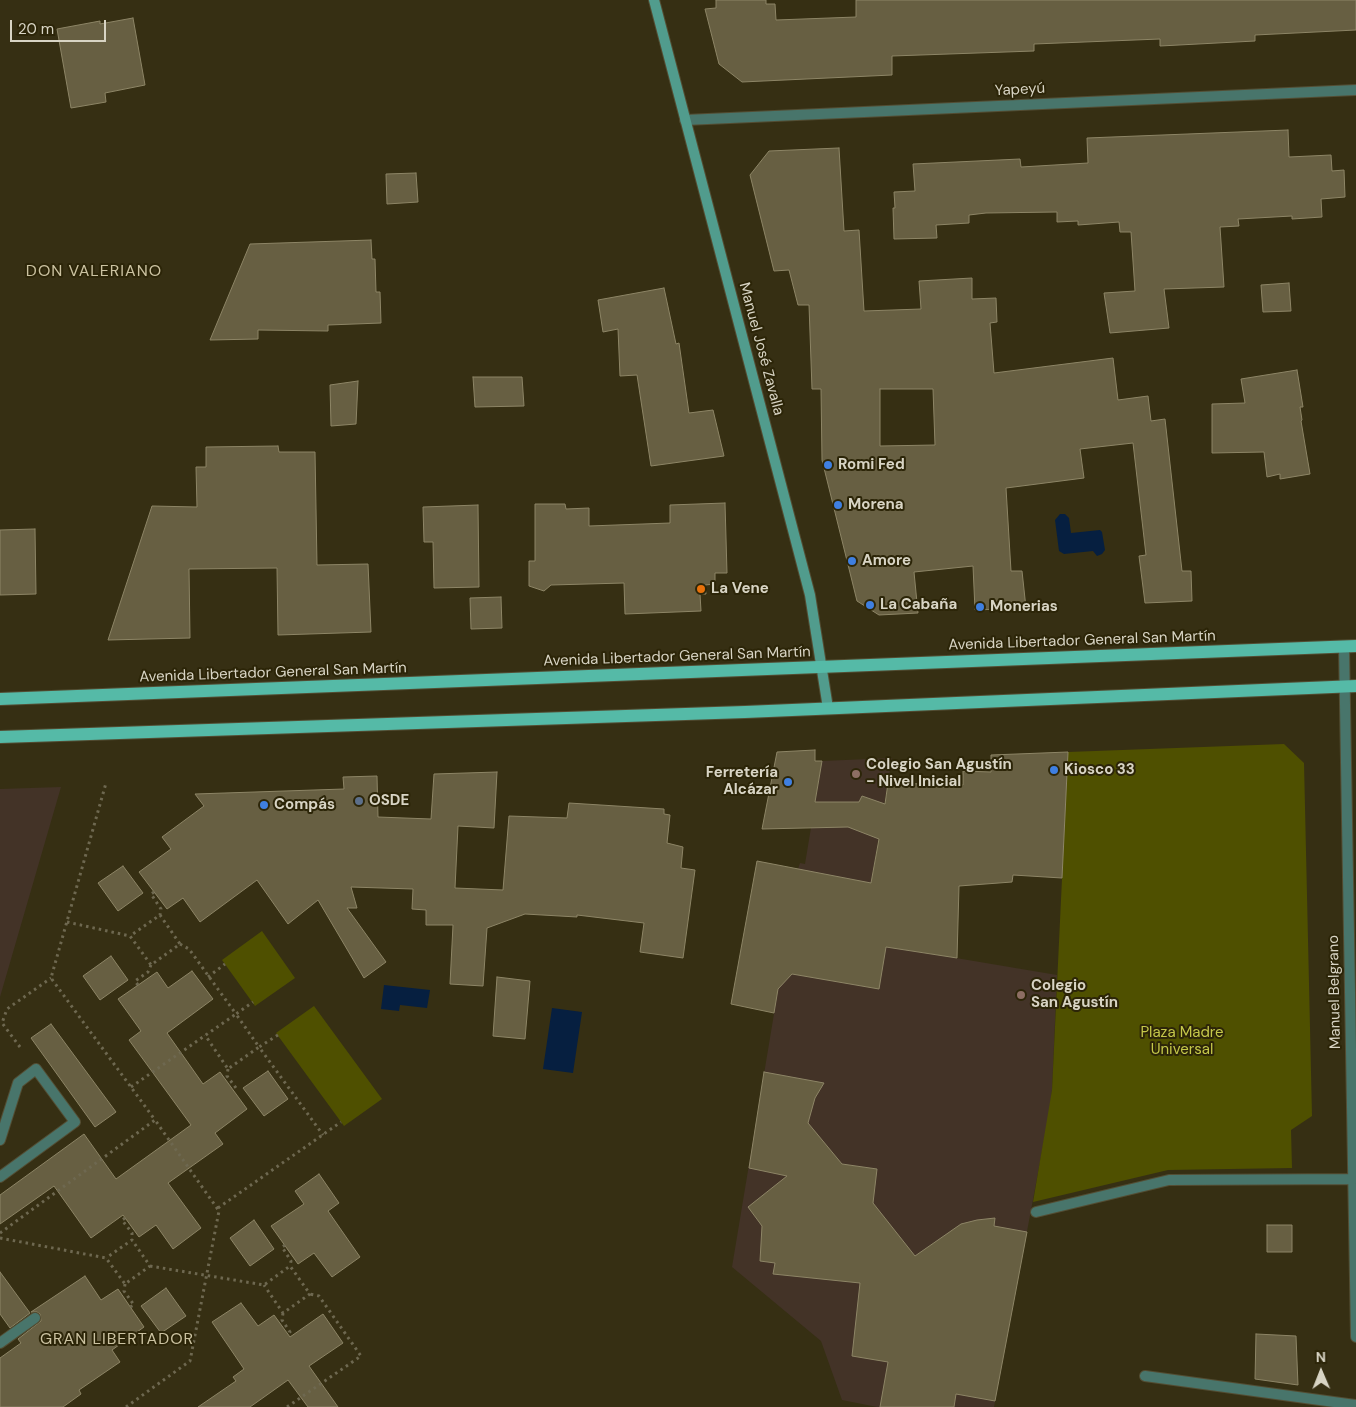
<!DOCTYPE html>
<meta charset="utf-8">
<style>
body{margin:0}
#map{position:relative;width:1356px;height:1407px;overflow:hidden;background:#362f13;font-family:"DM Sans",sans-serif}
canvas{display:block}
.north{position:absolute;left:1296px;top:1347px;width:50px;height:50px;-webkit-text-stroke:4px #2c2508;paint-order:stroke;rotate:359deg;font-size:14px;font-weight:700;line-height:20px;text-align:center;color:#d8d4c4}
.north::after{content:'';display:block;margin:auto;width:18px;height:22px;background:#d8d4c4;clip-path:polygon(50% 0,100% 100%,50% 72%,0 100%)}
.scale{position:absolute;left:10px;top:20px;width:96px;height:22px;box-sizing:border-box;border:2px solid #d8d4c4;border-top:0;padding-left:6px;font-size:15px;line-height:18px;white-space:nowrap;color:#d8d4c4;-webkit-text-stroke:4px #2c2508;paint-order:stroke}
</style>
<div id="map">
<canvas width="1356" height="1407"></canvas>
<div class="north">N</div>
<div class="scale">20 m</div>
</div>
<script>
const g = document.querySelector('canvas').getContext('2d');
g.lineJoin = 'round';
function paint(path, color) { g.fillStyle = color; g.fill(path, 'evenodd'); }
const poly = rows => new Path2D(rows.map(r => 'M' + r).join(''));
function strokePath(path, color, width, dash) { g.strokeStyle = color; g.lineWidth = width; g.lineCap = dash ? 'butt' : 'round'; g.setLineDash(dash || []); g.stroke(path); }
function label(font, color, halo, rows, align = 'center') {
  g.font = font + ' "DM Sans",sans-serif'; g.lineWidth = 4; g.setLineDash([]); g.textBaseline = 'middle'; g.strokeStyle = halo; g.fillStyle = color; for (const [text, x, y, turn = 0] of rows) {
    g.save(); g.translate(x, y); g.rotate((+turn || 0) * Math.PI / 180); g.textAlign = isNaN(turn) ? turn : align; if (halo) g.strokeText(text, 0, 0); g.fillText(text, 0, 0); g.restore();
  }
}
const education = poly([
 [892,758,861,942,1057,975,1052,1090,1050,1109,994,1407,877,1407,842,1400,821,1341,732,1267,798,869,800,863,805,864,822,761],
 [61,787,0,997,0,789]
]);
const green = poly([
 [1284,744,1304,763,1312,1116,1291,1130,1292,1168,1168,1170,1033,1202,1052,1090,1068,752],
 [262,931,295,978,255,1006,222,960],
 [314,1006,382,1099,344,1126,276,1033]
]);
const water = poly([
 [1060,514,1065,514,1069,518,1071,533,1100,530,1102,532,1105,550,1102,554,1097,556,1093,551,1064,554,1059,551,1055,520],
 [384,985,430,990,427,1008,400,1005,399,1011,381,1009],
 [552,1008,582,1012,573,1073,543,1069]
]);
const building = poly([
 [716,0,766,0,766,4,775,4,776,20,856,17,856,0,1356,0,1356,30,1255,35,1255,41,1160,46,1160,39,1034,44,1034,51,892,56,892,75,742,82,719,64,705,9,716,8,716,0],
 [133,18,145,85,105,93,106,102,71,108,57,29,100,21,100,24,133,18],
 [1288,130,1289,157,1331,155,1332,171,1344,170,1345,197,1321,199,1322,217,1292,219,1292,216,1238,219,1239,226,1220,227,1224,287,1164,289,1169,328,1110,333,1104,293,1135,291,1131,232,1120,232,1119,222,1078,225,1078,221,1057,222,1057,212,986,213,969,215,969,223,936,225,937,238,894,239,893,208,895,208,894,192,915,191,913,164,1020,159,1021,167,1088,163,1087,138,1288,130],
 [839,148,844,231,859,230,864,311,921,309,919,281,972,278,972,299,996,298,997,322,990,323,994,373,1113,358,1118,400,1148,396,1151,421,1165,419,1182,571,1191,571,1192,601,1145,603,1139,556,1146,555,1133,443,1080,449,1084,478,1006,488,1011,571,1022,571,1026,608,975,610,973,566,914,572,918,613,879,615,857,601,822,460,821,389,812,389,809,305,798,305,789,270,774,271,750,175,769,151,839,148],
 [880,389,933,389,935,445,880,446,880,389],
 [416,173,418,202,387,204,386,174,416,173],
 [371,240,372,259,375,259,376,292,380,292,381,323,328,325,328,331,258,330,258,339,210,340,250,244,371,240],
 [1289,283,1291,311,1263,312,1261,285,1289,283],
 [664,288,676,344,679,343,689,413,713,410,724,456,651,466,637,375,620,376,618,329,603,332,598,300,664,288],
 [1297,370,1303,407,1300,407,1302,420,1301,421,1310,474,1280,479,1280,474,1267,477,1264,452,1212,453,1212,404,1245,403,1241,379,1297,370],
 [473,377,522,377,524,406,475,407,473,377],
 [358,381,356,424,331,426,330,385,358,381],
 [278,446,279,452,315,452,317,565,368,564,371,632,278,635,277,568,189,569,190,638,108,640,152,506,197,507,196,467,206,467,206,447,278,446],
 [725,503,727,573,715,573,715,584,705,585,706,594,700,594,701,611,625,614,624,583,551,585,544,591,529,586,529,561,535,561,535,504,565,504,566,509,589,508,589,526,670,523,670,505,725,503],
 [478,505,479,587,434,588,433,542,424,542,423,507,478,505],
 [35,529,36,594,0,595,0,530,35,529],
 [501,597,502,628,471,629,470,598,501,597],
 [815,750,815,761,822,761,815,802,859,802,862,796,885,804,888,783,963,785,963,771,991,772,991,755,1068,752,1062,878,1013,875,1012,882,959,886,957,958,886,947,879,989,792,974,778,989,774,1013,731,1004,757,861,871,883,879,839,848,827,762,829,777,752,815,750],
 [497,772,494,828,458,826,455,888,503,890,509,816,567,818,569,803,664,809,664,814,670,815,667,843,683,847,681,868,695,870,683,958,640,952,644,923,577,915,577,917,525,914,487,928,483,986,450,984,453,925,426,925,426,910,412,909,413,889,351,887,357,908,347,908,386,962,364,978,318,900,288,924,257,880,200,922,183,898,167,909,139,872,171,849,162,837,204,806,195,794,344,789,343,777,377,776,378,817,431,819,434,774,497,772],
 [123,866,143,893,118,911,98,883,123,866],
 [111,956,128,980,100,1000,83,976,111,956],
 [192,971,213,999,167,1033,203,1084,220,1072,247,1109,215,1133,223,1144,168,1183,201,1228,173,1249,156,1225,139,1237,123,1215,91,1238,54,1186,0,1224,0,1195,84,1134,116,1179,191,1125,129,1040,141,1031,118,999,157,972,168,988,192,971],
 [497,977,530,981,525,1039,493,1036,497,977],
 [51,1024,116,1112,95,1127,31,1038,51,1024],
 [268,1071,288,1099,264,1116,243,1088,268,1071],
 [764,1072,824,1083,815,1098,808,1123,842,1164,877,1169,873,1203,915,1256,961,1224,977,1220,995,1218,994,1226,1027,1232,995,1401,956,1394,954,1407,880,1407,888,1362,852,1356,860,1283,773,1274,775,1263,760,1261,762,1226,748,1207,787,1176,749,1168,764,1072],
 [319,1174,339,1203,328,1211,360,1257,332,1277,314,1253,298,1264,271,1226,304,1204,295,1191,319,1174],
 [254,1220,274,1249,250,1266,230,1238,254,1220],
 [1267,1225,1292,1225,1292,1252,1267,1252,1267,1225],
 [0,1272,30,1313,10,1328,0,1314,0,1272],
 [85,1276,101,1300,118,1289,144,1327,112,1350,120,1362,79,1390,81,1394,63,1407,0,1407,0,1358,21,1343,18,1339,41,1321,40,1314,37,1312,31,1312,85,1276],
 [166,1288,186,1316,161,1333,141,1306,166,1288],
 [241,1303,258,1326,274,1315,290,1337,323,1314,343,1343,309,1366,338,1407,308,1407,288,1380,250,1407,198,1407,236,1381,233,1377,244,1369,212,1322,241,1303],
 [1256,1334,1296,1336,1298,1385,1255,1379,1256,1334]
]);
const path = poly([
 [154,892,151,894,161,909,160,915],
 [67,922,130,936,151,965,180,944,160,915,130,936],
 [180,944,189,949,236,1014,253,1002],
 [208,977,225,964],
 [138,985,135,981,148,972,151,965],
 [278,1035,259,1047,323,1135],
 [20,1047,2,1023,7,1009,51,978],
 [228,1069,227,1076,236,1088,233,1090],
 [131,1087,236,1014,259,1047,228,1069,205,1035],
 [218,1208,341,1122],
 [125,1218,122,1220,132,1233,132,1240],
 [0,1233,155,1120,51,978,106,783],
 [0,1238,106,1258,125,1284,150,1266,132,1240,106,1258],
 [285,1245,282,1247,291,1261,290,1266],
 [150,1266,264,1285,290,1266,310,1294,283,1313,264,1285],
 [125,1284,124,1291,134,1305,130,1307],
 [283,1313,282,1320,290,1332,288,1334],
 [126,1407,190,1361,219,1211,155,1120],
 [287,1407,361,1356,319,1296,310,1294]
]);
const street = poly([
 [685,120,1356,90],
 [1344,647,1356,1337],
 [0,1140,18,1083,36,1069,75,1122,0,1177],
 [1036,1212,1169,1180,1353,1179],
 [0,1343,35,1318],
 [1145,1376,1356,1405]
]);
const secondary = poly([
 [654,0,810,595,828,708]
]);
const primary = poly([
 [0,699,1356,646],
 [0,737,745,712,1356,686]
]);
const markers = [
 [828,465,5,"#3f7fe0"],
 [838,505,5,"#3f7fe0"],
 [852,561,5,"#3f7fe0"],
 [701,589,5,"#e8710a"],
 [870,605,5,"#3f7fe0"],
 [980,607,5,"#3f7fe0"],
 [1054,770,5,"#3f7fe0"],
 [856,774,5,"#8d6e63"],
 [788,782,5,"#3f7fe0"],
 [359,801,5,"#5c6f8a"],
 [264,805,5,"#3f7fe0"],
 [1021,995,5,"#8d6e63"]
];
const streetNames = [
 ["Yapeyú",1020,90,-3],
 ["Manuel José Zavalla",761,349,75],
 ["Avenida Libertador General San Martín",1082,641,-2],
 ["Avenida Libertador General San Martín",677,657,-2],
 ["Avenida Libertador General San Martín",273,673,-2],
 ["Manuel Belgrano",1335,992,-91]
];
const poiNames = [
 ["Romi Fed",838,465],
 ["Morena",848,505],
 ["Amore",862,561],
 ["La Vene",711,589],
 ["La Cabaña",880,605],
 ["Monerias",990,607],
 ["Colegio San Agustín",866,765],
 ["- Nivel Inicial",866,782],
 ["Kiosco 33",1064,770],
 ["Ferretería",778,773,"right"],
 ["Alcázar",778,790,"right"],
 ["OSDE",369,801],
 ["Compás",274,805],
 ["Colegio",1031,986],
 ["San Agustín",1031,1003]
];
const parkNames = [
 ["Plaza Madre",1182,1033],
 ["Universal",1182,1050]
];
const neighbourhoodNames = [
 ["DON VALERIANO",94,272],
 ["GRAN LIBERTADOR",117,1340]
];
paint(education, '#433327');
paint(green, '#4f5000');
paint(water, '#061f40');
paint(building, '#675f42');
strokePath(building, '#8d8566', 1);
strokePath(street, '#534d33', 12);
strokePath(secondary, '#534d33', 12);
strokePath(primary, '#534d33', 14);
strokePath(path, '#6e6850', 3, [2.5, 4]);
strokePath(street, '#48756b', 10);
strokePath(secondary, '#519c8d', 10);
strokePath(primary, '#55baa7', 12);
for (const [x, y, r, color] of markers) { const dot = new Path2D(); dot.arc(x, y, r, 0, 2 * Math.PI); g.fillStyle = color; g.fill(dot); strokePath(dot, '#2c2508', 2); }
label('15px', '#d8d4c4', '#2c2508', streetNames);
label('bold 15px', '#d8d4c4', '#2c2508', poiNames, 'left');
label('15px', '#c5c84a', '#2c2508', parkNames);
g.letterSpacing = '1px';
label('16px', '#cbc2a1', '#2c2508', neighbourhoodNames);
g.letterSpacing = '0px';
</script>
